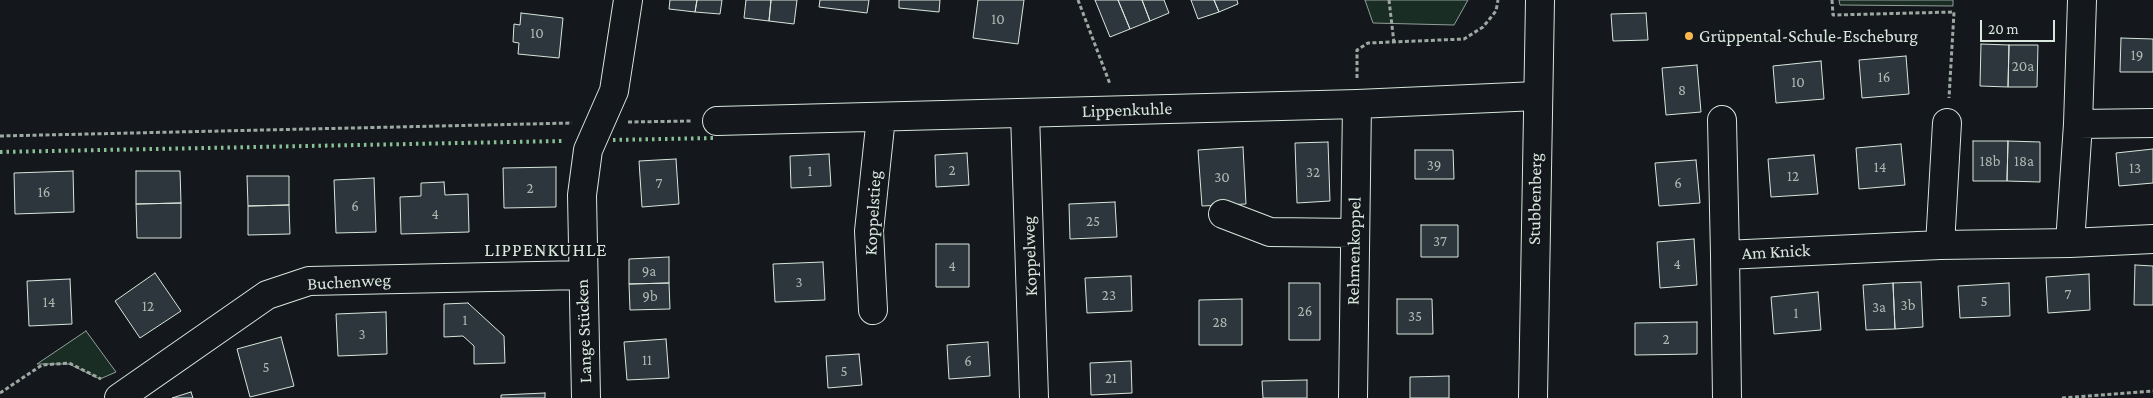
<!DOCTYPE html>
<meta charset="utf-8">
<style>
body{margin:0}
#map{position:relative;width:2153px;height:398px;overflow:hidden;background:#14181c;font-family:"Crimson Pro",serif}
canvas{display:block}
.scale{position:absolute;left:1980px;top:20px;width:75px;height:22px;box-sizing:border-box;border:2px solid #d8e6dc;border-top:0;padding-left:6px;font-size:15px;line-height:18px;white-space:nowrap;color:#d8e6dc;-webkit-text-stroke:4px #14181c;paint-order:stroke}
</style>
<div id="map">
<canvas width="2153" height="398"></canvas>
<div class="scale">20 m</div>
</div>
<script>
const g = document.querySelector('canvas').getContext('2d');
g.lineJoin = 'round';
function paint(path, color) { g.fillStyle = color; g.fill(path, 'evenodd'); }
const poly = rows => new Path2D(rows.map(r => 'M' + r).join(''));
function strokePath(path, color, width, dash) { g.strokeStyle = color; g.lineWidth = width; g.lineCap = dash ? 'butt' : 'round'; g.setLineDash(dash || []); g.stroke(path); }
function label(font, color, halo, rows, align = 'center') {
  g.font = font + ' "Crimson Pro",serif'; g.lineWidth = 4; g.setLineDash([]); g.textBaseline = 'middle'; g.strokeStyle = halo; g.fillStyle = color; for (const [text, x, y, turn = 0] of rows) {
    g.save(); g.translate(x, y); g.rotate((+turn || 0) * Math.PI / 180); g.textAlign = isNaN(turn) ? turn : align; if (halo) g.strokeText(text, 0, 0); g.fillText(text, 0, 0); g.restore();
  }
}
const green = poly([
 [1365,0,1468,0,1454,25,1373,23,1365,0],
 [1839,0,1953,0,1953,6,1840,5,1839,0],
 [86,331,116,372,100,379,69,364,37,364,86,331]
]);
const building = poly([
 [670,0,697,0,695,12,669,9,670,0],
 [697,0,722,0,720,14,695,12,697,0],
 [746,0,771,0,769,21,744,18,746,0],
 [771,0,797,0,794,24,769,21,771,0],
 [820,0,869,0,867,13,819,7,820,0],
 [899,0,940,0,939,12,899,8,899,0],
 [978,0,1024,0,1018,44,973,38,978,0],
 [1095,0,1118,0,1130,29,1110,37,1095,0],
 [1118,0,1142,0,1150,21,1130,29,1118,0],
 [1142,0,1164,0,1169,13,1150,21,1142,0],
 [1191,0,1214,0,1219,12,1198,19,1191,0],
 [1214,0,1237,0,1238,4,1219,12,1214,0],
 [521,13,563,18,559,58,518,54,519,43,513,42,514,24,520,25,521,13],
 [1646,13,1648,40,1613,41,1611,14,1646,13],
 [2121,38,2153,39,2153,72,2120,72,2121,38],
 [1981,44,2009,45,2008,87,1980,86,1981,44],
 [2009,45,2038,45,2037,87,2008,87,2009,45],
 [1906,56,1909,94,1862,98,1859,60,1906,56],
 [1821,61,1824,99,1776,103,1773,66,1821,61],
 [1697,65,1701,112,1666,115,1662,68,1697,65],
 [1973,141,2008,141,2007,181,1973,181,1973,141],
 [2008,141,2040,142,2040,182,2007,181,2008,141],
 [1328,142,1330,201,1297,203,1295,143,1328,142],
 [1901,144,1905,185,1859,189,1856,148,1901,144],
 [1243,147,1246,204,1202,206,1198,150,1243,147],
 [2153,149,2153,183,2119,186,2116,153,2153,149],
 [1415,150,1453,150,1454,179,1415,179,1415,150],
 [967,153,969,185,936,187,935,155,967,153],
 [829,154,831,186,791,188,790,156,829,154],
 [1814,155,1818,194,1771,197,1768,159,1814,155],
 [676,159,679,204,642,207,639,161,676,159],
 [1696,160,1700,203,1659,206,1655,163,1696,160],
 [556,167,556,207,504,208,503,168,556,167],
 [73,171,74,212,15,214,14,173,73,171],
 [136,171,180,171,181,203,136,204,136,171],
 [247,176,289,176,289,205,248,206,247,176],
 [374,178,376,232,336,233,334,180,374,178],
 [444,182,445,195,468,194,469,232,401,234,400,197,421,196,421,183,444,182],
 [1115,202,1117,237,1070,239,1069,204,1115,202],
 [181,203,181,238,137,238,136,204,181,203],
 [289,205,290,234,248,235,248,206,289,205],
 [1421,225,1458,225,1458,257,1421,257,1421,225],
 [1694,239,1697,285,1660,288,1657,242,1694,239],
 [936,244,969,244,969,287,936,287,936,244],
 [669,257,669,283,629,284,629,259,669,257],
 [823,262,825,300,775,302,773,264,823,262],
 [2135,265,2153,266,2153,305,2134,305,2135,265],
 [155,273,181,311,140,338,115,301,155,273],
 [2089,274,2090,310,2048,313,2046,277,2089,274],
 [1131,276,1132,311,1087,313,1085,278,1131,276],
 [70,279,72,324,29,326,27,281,70,279],
 [1921,282,1923,327,1895,329,1893,283,1921,282],
 [669,283,670,309,630,310,629,284,669,283],
 [1289,283,1320,283,1320,340,1289,340,1289,283],
 [1893,283,1895,329,1866,330,1863,285,1893,283],
 [2009,283,2010,316,1960,318,1958,286,2009,283],
 [1818,292,1821,330,1774,334,1771,297,1818,292],
 [1242,299,1242,345,1199,345,1199,300,1242,299],
 [1397,299,1432,299,1433,334,1397,334,1397,299],
 [468,303,504,336,505,363,474,364,474,346,463,336,444,337,444,304,468,303],
 [386,312,387,354,338,356,336,314,386,312],
 [1697,322,1697,354,1635,355,1635,323,1697,322],
 [281,337,294,386,250,397,237,349,281,337],
 [666,339,669,378,627,380,624,342,666,339],
 [988,342,990,376,949,379,947,345,988,342],
 [859,354,862,385,828,388,826,356,859,354],
 [1131,361,1132,393,1091,395,1090,363,1131,361],
 [1449,376,1449,398,1410,398,1410,377,1449,376],
 [1307,380,1307,398,1263,398,1262,381,1307,380],
 [191,392,193,398,172,398,191,392],
 [545,393,545,398,501,398,501,395,545,393]
]);
const path = poly([
 [1078,0,1110,84],
 [1389,0,1394,43],
 [1832,0,1833,15,1954,12,1949,98],
 [1357,78,1357,50,1368,43,1464,39,1483,27,1496,11,1498,0],
 [628,122,692,121],
 [0,136,572,123],
 [0,393,42,365,69,363,101,379],
 [2062,398,2153,391]
]);
const minor = poly([
 [1025,113,1034,398],
 [1722,120,1725,255],
 [717,121,1357,104,1537,96],
 [2078,124,2153,123],
 [1223,214,1270,232,1355,233],
 [2070,243,2153,239],
 [1940,245,1947,123],
 [873,310,869,231,881,117],
 [119,398,267,295,309,281,582,275],
 [586,398,582,195,588,150,614,91,628,0],
 [1353,398,1357,104],
 [1727,398,1725,255,1940,245,2070,243,2078,124,2082,0]
]);
const major = poly([
 [1533,398,1540,0]
]);
const hedge = poly([
 [613,140,713,138],
 [0,152,563,141]
]);
const markers = [
 [1689,36,5,"#ffb74d"]
];
const numberNames = [
 ["10",998,19],
 ["10",537,33],
 ["19",2137,55],
 ["20a",2023,66],
 ["16",1884,77],
 ["10",1798,82],
 ["8",1682,90],
 ["18b",1990,161],
 ["18a",2024,161],
 ["39",1434,165],
 ["14",1880,167],
 ["13",2135,168],
 ["2",952,170],
 ["1",810,171],
 ["32",1313,172],
 ["12",1793,176],
 ["30",1222,177],
 ["7",659,183],
 ["6",1678,183],
 ["2",530,188],
 ["16",44,192],
 ["6",355,206],
 ["4",435,214],
 ["25",1093,221],
 ["37",1440,241],
 ["4",1677,264],
 ["4",952,266],
 ["9a",649,271],
 ["3",799,282],
 ["7",2068,294],
 ["23",1109,295],
 ["9b",650,296],
 ["5",1984,301],
 ["14",49,302],
 ["3b",1908,305],
 ["12",148,306],
 ["3a",1879,307],
 ["26",1305,311],
 ["1",1796,313],
 ["35",1415,316],
 ["1",465,320],
 ["28",1220,322],
 ["3",362,334],
 ["2",1666,339],
 ["11",647,360],
 ["6",968,361],
 ["5",266,367],
 ["5",844,371],
 ["21",1111,378]
];
const poiNames = [
 ["Grüppental-Schule-Escheburg",1699,36]
];
const streetNames = [
 ["Lippenkuhle",1127,110,-2],
 ["Stubbenberg",1535,199,-89],
 ["Koppelstieg",873,213,-87],
 ["Rehmenkoppel",1354,251,-89],
 ["Am Knick",1776,252,-3],
 ["Koppelweg",1030,256,-92],
 ["Buchenweg",349,282,-3],
 ["Lange Stücken",584,331,-92]
];
const neighbourhoodNames = [
 ["LIPPENKUHLE",546,250]
];
paint(green, '#1a2d24');
strokePath(green, '#939e99', 1);
paint(building, '#2c363c');
strokePath(building, '#d8e6dc', 1);
strokePath(minor, '#d8e6dc', 30);
strokePath(major, '#d8e6dc', 30);
strokePath(path, '#9da8a2', 3, [4, 2.5]);
strokePath(minor, '#14181c', 28);
strokePath(major, '#14181c', 28);
strokePath(hedge, '#8ac095', 4, [2.5, 4]);
for (const [x, y, r, color] of markers) { const dot = new Path2D(); dot.arc(x, y, r, 0, 2 * Math.PI); g.fillStyle = color; g.fill(dot); strokePath(dot, '#14181c', 2); }
label('15px', '#adbab4', null, numberNames);
label('18px', '#d8e6dc', '#14181c', poiNames, 'left');
label('18px', '#d8e6dc', '#14181c', streetNames);
g.letterSpacing = '1px';
label('19px', '#d8e6dc', '#14181c', neighbourhoodNames);
g.letterSpacing = '0px';
</script>
